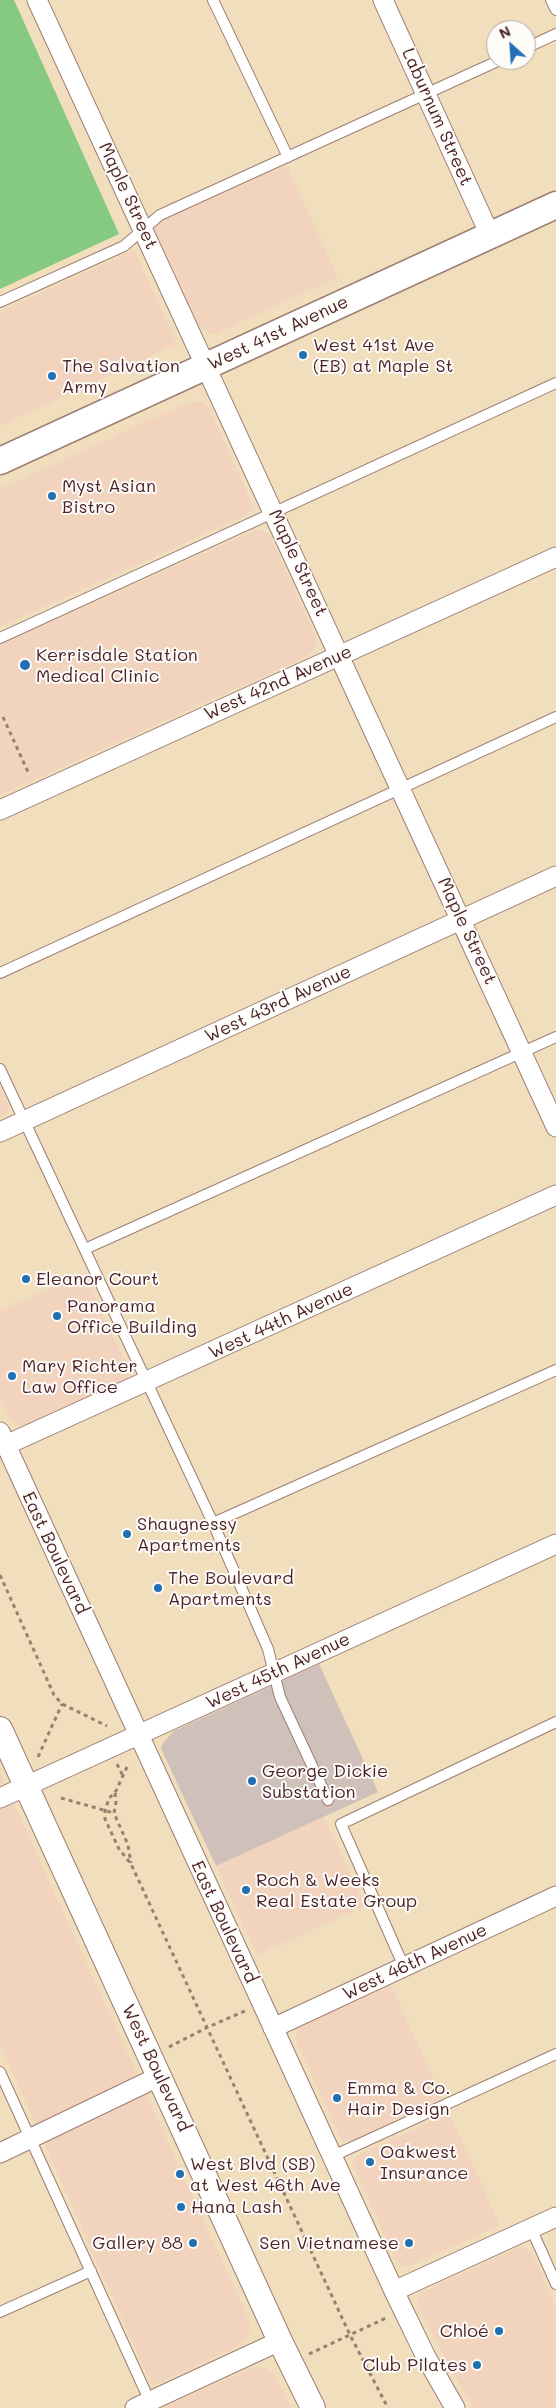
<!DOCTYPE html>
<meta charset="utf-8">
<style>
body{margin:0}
#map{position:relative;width:556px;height:2408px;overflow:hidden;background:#f0debc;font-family:Mali,sans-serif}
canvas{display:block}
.north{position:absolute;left:486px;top:20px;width:50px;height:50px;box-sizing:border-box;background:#fdfcf7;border:1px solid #b5a4a5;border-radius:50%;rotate:334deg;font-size:14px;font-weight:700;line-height:20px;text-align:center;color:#4a1f2b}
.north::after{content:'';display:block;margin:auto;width:18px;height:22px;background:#1f6fb2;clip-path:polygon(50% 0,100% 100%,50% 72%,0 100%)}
</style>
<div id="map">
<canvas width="556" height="2408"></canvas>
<div class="north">N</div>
</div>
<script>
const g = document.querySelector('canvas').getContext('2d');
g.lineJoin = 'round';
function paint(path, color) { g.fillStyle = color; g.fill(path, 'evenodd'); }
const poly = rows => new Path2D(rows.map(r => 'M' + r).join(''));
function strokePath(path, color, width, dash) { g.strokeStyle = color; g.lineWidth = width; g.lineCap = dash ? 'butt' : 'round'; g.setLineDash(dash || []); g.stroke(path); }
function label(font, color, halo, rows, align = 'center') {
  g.font = font + ' Mali,sans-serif'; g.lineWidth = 4; g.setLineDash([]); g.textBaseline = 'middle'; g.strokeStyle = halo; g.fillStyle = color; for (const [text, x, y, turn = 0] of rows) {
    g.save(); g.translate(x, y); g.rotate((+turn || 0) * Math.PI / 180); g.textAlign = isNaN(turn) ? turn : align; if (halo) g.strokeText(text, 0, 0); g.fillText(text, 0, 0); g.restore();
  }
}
const built = poly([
 [286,165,338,277,224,330,216,334,208,333,197,323,154,231,154,227,163,220],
 [134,250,177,344,0,426,0,312],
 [191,401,203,402,210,409,254,508,241,517,0,627,0,489],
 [258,529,269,534,314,633,317,642,313,651,304,658,0,795,0,645],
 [0,1085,10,1112,0,1118],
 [84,1273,126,1363,130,1377,26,1426,16,1425,10,1418,0,1397,0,1311],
 [0,1773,250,2322,252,2331,243,2344,152,2386,0,2044],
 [324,1817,365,1906,257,1955,216,1866],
 [390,1983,442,2098,354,2140,343,2142,296,2041,298,2028,302,2023],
 [449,2113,500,2225,410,2266,403,2266,396,2260,352,2163,353,2160,360,2154],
 [523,2247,531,2251,556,2306,556,2408,473,2408,432,2334,418,2306,419,2297,423,2292,517,2248],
 [254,2367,265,2368,274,2375,291,2408,165,2408,168,2405]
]);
const industrial = poly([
 [319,1664,378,1792,216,1866,164,1755,161,1747,163,1743,174,1731]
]);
const green = poly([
 [0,0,14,0,119,234,0,289]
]);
const path = poly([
 [3,717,28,772],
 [0,1575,54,1695,62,1704,107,1726],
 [38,1757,62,1704],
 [117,1764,123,1776],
 [127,1767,115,1793,109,1798,105,1811,105,1819,119,1849,131,1864,350,2335,388,2408],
 [115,1793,116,1802,114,1813,128,1845,131,1863],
 [61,1798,114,1813],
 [169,2047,208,2027,245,2011],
 [309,2354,386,2318]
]);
const service = poly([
 [213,0,288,157],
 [551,0,556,10],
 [526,48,556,34],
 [0,302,124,246,160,215,500,60],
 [0,638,556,383],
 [0,973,556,717],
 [0,1069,213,1523,556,1370],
 [85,1249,556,1037],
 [213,1523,268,1649,280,1697,328,1800],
 [404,1967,341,1824,556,1722],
 [0,2072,151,2404],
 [333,2156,556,2054],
 [531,2228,556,2284],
 [0,2312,91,2271]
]);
const minor = poly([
 [37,0,556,1127],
 [383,0,490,235],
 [0,810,556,557],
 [0,1132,556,876],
 [0,1432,394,2291,426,2357,455,2408],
 [6,1445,556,1195],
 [0,1798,556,1544],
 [273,2028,556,1896],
 [0,2153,160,2076],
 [394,2291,556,2217],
 [135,2408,280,2341]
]);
const tertiary = poly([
 [0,1729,280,2341,313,2408]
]);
const secondary = poly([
 [0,461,556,205]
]);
const markers = [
 [303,355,5,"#1f6fb2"],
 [52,376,5,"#1f6fb2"],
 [52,496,5,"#1f6fb2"],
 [25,665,6,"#1f6fb2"],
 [26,1279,5,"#1f6fb2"],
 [57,1316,5,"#1f6fb2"],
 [12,1376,5,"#1f6fb2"],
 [127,1534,5,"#1f6fb2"],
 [158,1588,5,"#1f6fb2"],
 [252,1781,5,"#1f6fb2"],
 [246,1890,5,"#1f6fb2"],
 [337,2098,5,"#1f6fb2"],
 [370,2162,5,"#1f6fb2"],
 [180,2174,5,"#1f6fb2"],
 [181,2207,5,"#1f6fb2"],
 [193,2243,5,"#1f6fb2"],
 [409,2243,5,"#1f6fb2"],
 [499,2331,5,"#1f6fb2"],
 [477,2365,5,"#1f6fb2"]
];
const streetNames = [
 ["Laburnum Street",437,117,66],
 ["Maple Street",128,196,65],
 ["West 41st Avenue",278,333,-25],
 ["Maple Street",298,563,65],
 ["West 42nd Avenue",278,683,-24],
 ["Maple Street",467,931,65],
 ["West 43rd Avenue",278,1004,-25],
 ["West 44th Avenue",281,1321,-25],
 ["East Boulevard",55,1553,65],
 ["West 45th Avenue",278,1671,-25],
 ["East Boulevard",224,1922,65],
 ["West 46th Avenue",415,1962,-25],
 ["West Boulevard",156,2068,65]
];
const poiNames = [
 ["West 41st Ave",313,345],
 ["(EB) at Maple St",313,366],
 ["The Salvation",62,366],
 ["Army",62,387],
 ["Myst Asian",62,486],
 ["Bistro",62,507],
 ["Kerrisdale Station",36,655],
 ["Medical Clinic",36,676],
 ["Eleanor Court",36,1279],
 ["Panorama",67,1306],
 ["Office Building",67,1327],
 ["Mary Richter",22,1366],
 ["Law Office",22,1387],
 ["Shaugnessy",137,1524],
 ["Apartments",137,1545],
 ["The Boulevard",168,1578],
 ["Apartments",168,1599],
 ["George Dickie",262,1771],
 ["Substation",262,1792],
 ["Roch & Weeks",256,1880],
 ["Real Estate Group",256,1901],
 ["Emma & Co.",347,2088],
 ["Hair Design",347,2109],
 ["Oakwest",380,2152],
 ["Insurance",380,2173],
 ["West Blvd (SB)",190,2164],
 ["at West 46th Ave",190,2185],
 ["Hana Lash",191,2207],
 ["Gallery 88",183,2243,"right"],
 ["Sen Vietnamese",399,2243,"right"],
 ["Chloé",489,2331,"right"],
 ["Club Pilates",467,2365,"right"]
];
paint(built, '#f2d4be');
paint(industrial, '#cfc0ba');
paint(green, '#86c982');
strokePath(service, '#9d7e74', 12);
strokePath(minor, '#9d7e74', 21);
strokePath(tertiary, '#9d7e74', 26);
strokePath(secondary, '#9d7e74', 29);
strokePath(path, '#9d7e74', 3, [4, 4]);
strokePath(service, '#fff', 10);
strokePath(minor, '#fff', 19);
strokePath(tertiary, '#fff', 24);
strokePath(secondary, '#fff', 26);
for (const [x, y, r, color] of markers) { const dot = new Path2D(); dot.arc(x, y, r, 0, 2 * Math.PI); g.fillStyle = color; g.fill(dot); strokePath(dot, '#fdfcf7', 2); }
label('18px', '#4a1f2b', '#fdfcf7', streetNames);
label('18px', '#4a1f2b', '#fdfcf7', poiNames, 'left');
</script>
